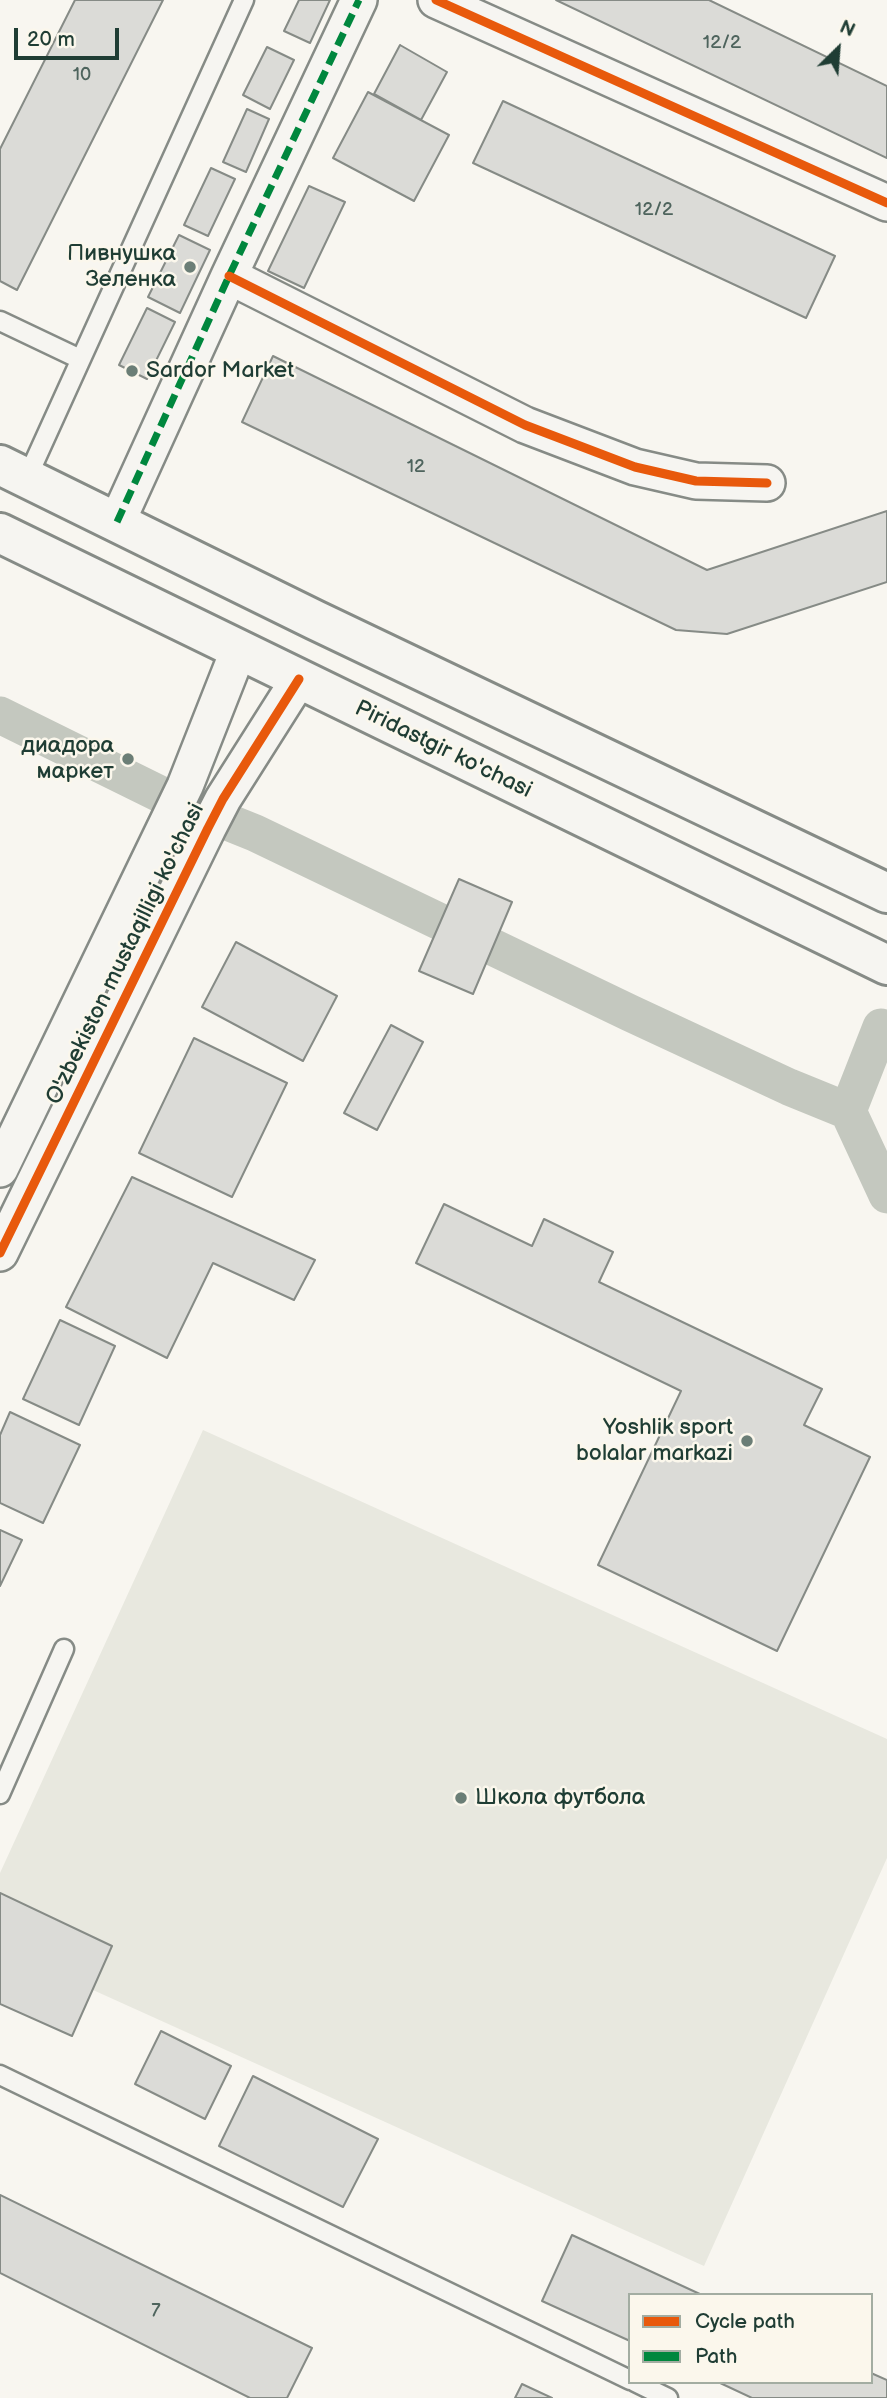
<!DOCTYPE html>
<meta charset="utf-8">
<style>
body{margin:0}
#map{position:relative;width:887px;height:2398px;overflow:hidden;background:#f8f6f0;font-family:"Balsamiq Sans",sans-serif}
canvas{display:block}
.legend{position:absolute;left:628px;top:2293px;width:245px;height:91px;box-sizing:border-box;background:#fbf7ec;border:2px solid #a3ada2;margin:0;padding:9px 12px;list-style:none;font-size:21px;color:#1f3d34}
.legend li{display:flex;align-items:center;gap:14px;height:35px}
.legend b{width:35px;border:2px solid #a3ada2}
.north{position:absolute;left:803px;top:14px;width:70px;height:70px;-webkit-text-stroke:5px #fbf7ec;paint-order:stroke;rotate:25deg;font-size:19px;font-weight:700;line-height:28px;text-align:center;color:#1f3d34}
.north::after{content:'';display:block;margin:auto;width:24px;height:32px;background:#1f3d34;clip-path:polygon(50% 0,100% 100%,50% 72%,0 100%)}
.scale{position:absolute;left:14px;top:28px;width:105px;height:32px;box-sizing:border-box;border:4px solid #1f3d34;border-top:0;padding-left:9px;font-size:21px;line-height:24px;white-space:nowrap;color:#1f3d34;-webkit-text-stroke:5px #fbf7ec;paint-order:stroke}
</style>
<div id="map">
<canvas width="887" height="2398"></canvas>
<ul class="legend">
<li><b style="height:9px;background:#e8590c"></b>Cycle path</li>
<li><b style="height:9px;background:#00873e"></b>Path</li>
</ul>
<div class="north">N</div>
<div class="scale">20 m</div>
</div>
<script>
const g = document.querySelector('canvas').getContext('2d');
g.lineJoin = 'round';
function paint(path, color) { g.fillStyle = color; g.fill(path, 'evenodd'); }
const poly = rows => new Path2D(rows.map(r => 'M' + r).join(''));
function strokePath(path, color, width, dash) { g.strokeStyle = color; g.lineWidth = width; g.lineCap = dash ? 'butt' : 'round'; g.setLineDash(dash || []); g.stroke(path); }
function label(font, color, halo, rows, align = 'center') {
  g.font = font + ' "Balsamiq Sans",sans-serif'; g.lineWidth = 5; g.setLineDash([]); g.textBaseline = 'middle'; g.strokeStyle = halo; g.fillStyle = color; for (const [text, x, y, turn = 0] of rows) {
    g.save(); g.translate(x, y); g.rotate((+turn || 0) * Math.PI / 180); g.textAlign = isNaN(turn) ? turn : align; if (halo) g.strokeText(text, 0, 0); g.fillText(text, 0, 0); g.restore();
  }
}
const built = poly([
 [203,1430,887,1739,887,1858,704,2266,93,1990,112,1946,0,1893,0,1873]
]);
const canal = poly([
 [0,715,168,798,255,833,630,1013,789,1087,848,1111],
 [881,1027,848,1111,887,1195]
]);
const building = poly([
 [75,0,163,0,17,290,0,281,0,149,75,0],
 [299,0,330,0,310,43,284,31,299,0],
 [556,0,709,0,887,86,887,158,556,0],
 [400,45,447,72,421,120,374,94,400,45],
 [267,47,294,60,270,109,243,95,267,47],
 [368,92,449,135,414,201,333,158,368,92],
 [503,101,835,256,806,318,473,163,503,101],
 [247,109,269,119,246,172,223,162,247,109],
 [211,168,235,179,208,236,184,225,211,168],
 [309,186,345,202,304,288,268,271,309,186],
 [179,235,210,250,180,313,148,297,179,235],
 [147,308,175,322,147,379,119,365,147,308],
 [273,356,707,570,887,511,887,582,727,634,676,630,242,422,273,356],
 [459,879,512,902,473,994,419,971,459,879],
 [236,942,337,996,303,1061,202,1007,236,942],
 [391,1025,423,1042,377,1130,344,1113,391,1025],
 [194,1038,287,1083,232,1197,139,1153,194,1038],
 [132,1177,315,1260,294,1300,213,1263,167,1358,66,1307,132,1177],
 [444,1204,532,1246,544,1219,613,1252,599,1282,822,1389,804,1425,870,1457,777,1651,598,1565,681,1391,416,1263,444,1204],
 [60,1320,115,1346,79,1425,23,1399,60,1320],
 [10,1412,80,1445,43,1523,0,1503,0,1435,10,1412],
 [0,1530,22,1540,0,1586,0,1530],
 [0,1893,112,1946,72,2036,0,2004,0,1893],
 [161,2031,231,2066,205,2119,135,2084,161,2031],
 [253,2076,378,2139,343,2207,219,2146,253,2076],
 [0,2195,312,2348,287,2398,250,2398,0,2273,0,2195],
 [572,2235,702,2295,630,2295,630,2341,542,2301,572,2235],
 [871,2373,887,2380,887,2398,752,2398,718,2382,871,2382,871,2373],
 [522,2384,552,2398,515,2398,522,2384]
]);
const service = poly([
 [0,321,80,359],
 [27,478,244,0],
 [0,1794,64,1649],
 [0,2075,630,2380],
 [635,2382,668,2398]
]);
const minor = poly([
 [436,0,887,203],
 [229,276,525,425,635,467,696,481,767,483],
 [117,522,229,276,359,0],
 [0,1169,185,786,239,649],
 [0,1253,208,828,223,799,299,679]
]);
const secondary = poly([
 [0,465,315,620,887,893],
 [0,533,887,965]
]);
const quiet = poly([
 [117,522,229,276,359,0]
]);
const cycleway = poly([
 [436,0,887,203],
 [229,276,525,425,635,467,696,481,767,483],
 [0,1253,208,828,223,799,299,679]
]);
const markers = [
 [190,267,7,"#6b7e76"],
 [132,371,7,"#6b7e76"],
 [128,759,7,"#6b7e76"],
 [747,1441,7,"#6b7e76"],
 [461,1798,7,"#6b7e76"]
];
const numberNames = [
 ["12/2",722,43],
 ["10",82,75],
 ["12/2",654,210],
 ["12",416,467],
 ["7",156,2311]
];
const poiNames = [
 ["Пивнушка",176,254],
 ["Зеленка",176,280],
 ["Sardor Market",146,371,"left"],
 ["диадора",114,746],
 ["маркет",114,772],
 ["Yoshlik sport",733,1428],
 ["bolalar markazi",733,1454],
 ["Школа футбола",475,1798,"left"]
];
const streetNames = [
 ["Piridastgir ko'chasi",443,750,26],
 ["O'zbekiston mustaqilligi ko'chasi",126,954,-64]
];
paint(built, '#e8e8df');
strokePath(canal, '#c4c8bf', 37);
paint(building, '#dbdbd7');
strokePath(building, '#868b86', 2);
strokePath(service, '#868b86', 23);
strokePath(minor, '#868b86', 40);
strokePath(secondary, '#868b86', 44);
strokePath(service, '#f6f5f1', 18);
strokePath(minor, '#f6f5f1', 35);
strokePath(secondary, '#f6f5f1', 38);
strokePath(quiet, '#00873e', 7, [14, 7]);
strokePath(cycleway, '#e8590c', 9);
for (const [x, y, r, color] of markers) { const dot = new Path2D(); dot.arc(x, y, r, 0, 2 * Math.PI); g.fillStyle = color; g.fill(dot); strokePath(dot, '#fbf7ec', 2.5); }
label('19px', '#4e645d', null, numberNames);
label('23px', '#1f3d34', '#fbf7ec', poiNames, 'right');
label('23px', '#1f3d34', '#fbf7ec', streetNames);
</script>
